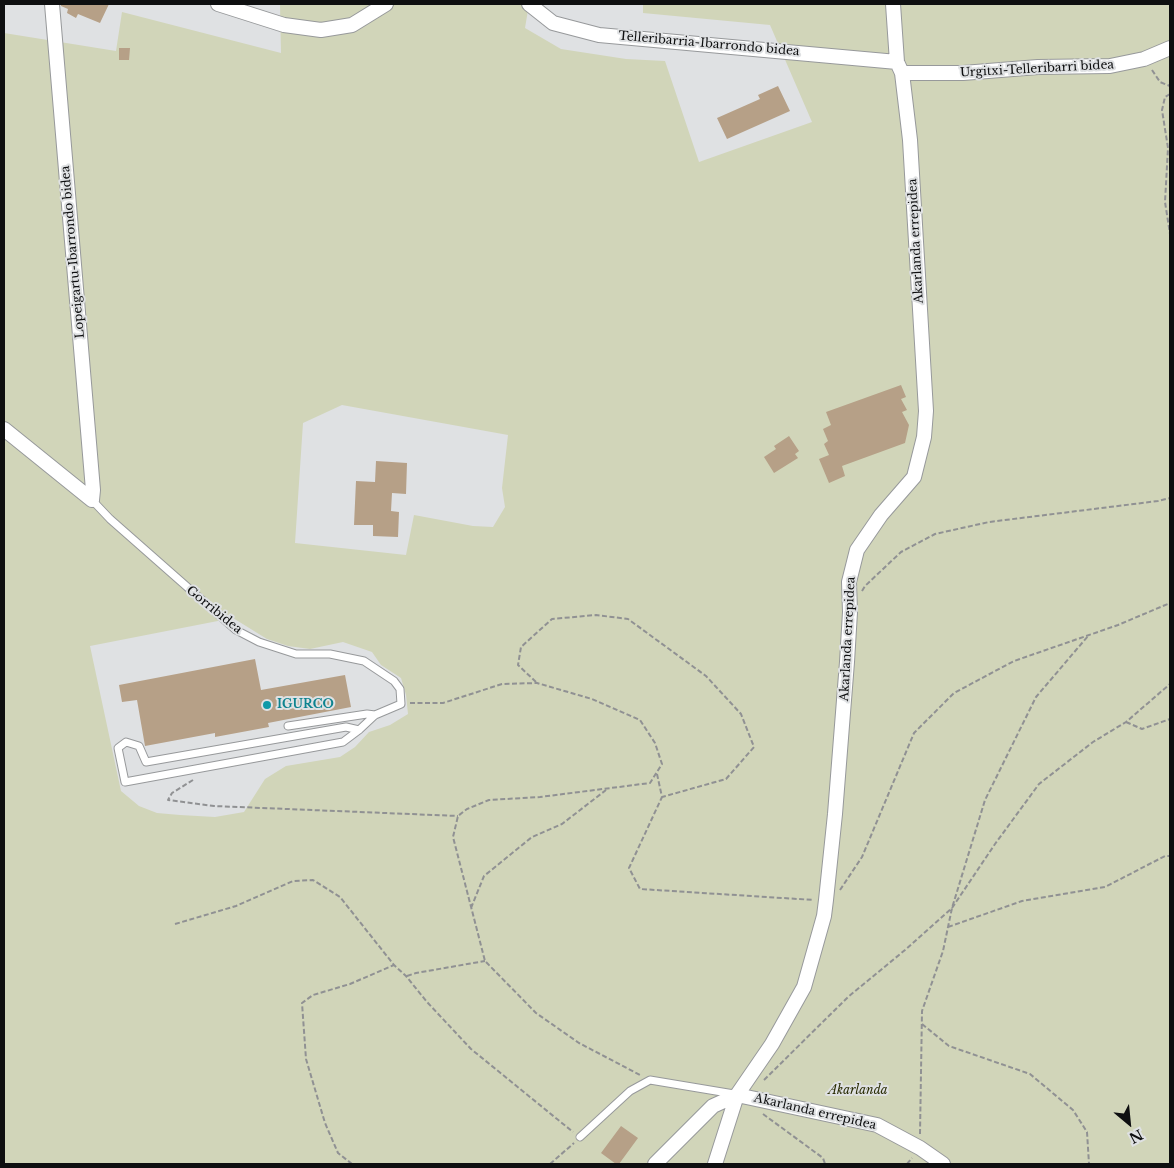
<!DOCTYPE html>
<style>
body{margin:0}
#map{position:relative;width:1174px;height:1168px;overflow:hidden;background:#dfe1e3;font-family:"Libre Baskerville",serif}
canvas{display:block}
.frame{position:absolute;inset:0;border:5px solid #0e0f10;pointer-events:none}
.north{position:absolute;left:1104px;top:1098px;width:50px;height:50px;-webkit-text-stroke:4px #dfe1e3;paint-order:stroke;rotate:152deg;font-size:14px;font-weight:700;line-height:20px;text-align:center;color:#0e0f10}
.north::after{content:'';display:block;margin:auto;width:18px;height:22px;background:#0e0f10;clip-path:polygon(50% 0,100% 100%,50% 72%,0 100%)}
</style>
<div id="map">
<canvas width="1174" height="1168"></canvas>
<div class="frame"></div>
<div class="north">N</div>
</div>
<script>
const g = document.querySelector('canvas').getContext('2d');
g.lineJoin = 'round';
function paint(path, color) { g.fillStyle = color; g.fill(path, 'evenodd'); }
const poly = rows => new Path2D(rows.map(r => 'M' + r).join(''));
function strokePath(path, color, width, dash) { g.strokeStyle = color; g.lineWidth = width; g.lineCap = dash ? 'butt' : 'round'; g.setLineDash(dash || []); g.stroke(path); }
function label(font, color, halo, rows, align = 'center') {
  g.font = font + ' "Libre Baskerville",serif'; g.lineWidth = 4; g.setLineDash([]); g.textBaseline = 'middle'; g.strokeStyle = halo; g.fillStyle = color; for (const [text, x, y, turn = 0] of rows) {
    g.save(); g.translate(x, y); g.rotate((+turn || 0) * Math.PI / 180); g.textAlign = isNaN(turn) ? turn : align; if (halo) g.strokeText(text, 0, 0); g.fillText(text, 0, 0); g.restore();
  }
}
const green = poly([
 [280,4,529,4,525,28,561,49,626,59,665,61,699,162,812,122,770,25,643,13,643,4,1170,4,1170,1164,4,1164,4,33,116,51,122,12,281,53],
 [342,405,508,435,502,488,505,507,493,527,473,526,414,515,406,555,295,543,303,423],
 [233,618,267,639,288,646,310,649,343,642,372,652,381,665,401,678,406,695,408,714,390,725,369,732,355,747,340,757,286,766,265,779,244,812,215,817,180,815,157,813,139,806,121,791,90,646]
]);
const building = poly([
 [61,4,109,4,100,23,78,14,76,18,67,13,68,9,61,6],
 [119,48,130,48,129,60,119,60],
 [778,86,790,111,727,139,717,118,760,99,758,95],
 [901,385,906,397,901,399,907,410,902,412,909,425,905,443,842,466,845,476,829,483,819,459,829,455,824,444,828,441,823,429,831,425,826,412],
 [789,436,799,451,795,454,798,458,774,473,764,457,776,449,774,446],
 [376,461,407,463,406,494,392,493,391,511,399,512,398,537,373,536,373,525,354,525,356,481,375,482],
 [255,659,261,690,345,675,351,707,268,723,269,727,215,737,215,733,145,746,137,700,122,702,119,685],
 [621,1126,638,1138,619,1164,616,1164,601,1153]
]);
const path = poly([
 [1152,70,1160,82,1170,86],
 [1170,94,1165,97,1162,110,1168,148,1165,202,1170,234],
 [862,591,865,586,901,552,935,534,989,522,1158,501,1170,498],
 [536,682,518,665,521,647,552,619,596,615,628,619,706,676,741,714,754,747,726,779,662,797],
 [410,703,443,703,502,684,537,683,592,699,640,720,655,743,662,764,650,783,540,797,489,800,467,809,458,816,453,837,485,961,536,1013,579,1043,640,1075],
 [1126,722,1142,729,1170,719],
 [657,774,662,797,629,868,640,889,814,900],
 [193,780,172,793,168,800,214,806,458,816],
 [840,890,862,857,914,733,954,693,1014,661,1118,625,1170,603],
 [471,908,484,876,532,837,562,824,606,790],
 [175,924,236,906,293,881,313,880,340,897,394,965,406,976,427,1002,471,1049,573,1132],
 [948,927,1022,901,1105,887,1165,856,1170,856],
 [407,976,416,973,485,961],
 [922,1024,949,1046,1030,1074,1073,1110,1087,1132,1089,1164],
 [764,1080,848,997,905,950,952,908,995,844,1039,784,1093,742,1126,722,1170,684],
 [763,1114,823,1158,825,1164],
 [920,1134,922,1011,943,951,952,908,985,800,1036,697,1088,636],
 [352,1164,338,1153,325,1123,306,1059,302,1003,313,995,350,984,394,965],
 [550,1164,574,1143],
 [907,1164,912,1158]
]);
const lane = poly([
 [92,500,110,519,236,630,259,642,296,654,330,654,364,661,394,681,400,689,401,704,375,715,359,730,343,742,125,782,118,748,126,742,139,746,146,762,346,727,359,730],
 [288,726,367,714,375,715],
 [580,1137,630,1091,650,1080,734,1094]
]);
const street = poly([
 [52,4,93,490,92,500],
 [218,4,284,25,321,30,352,25,386,4],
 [529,4,553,23,599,35,897,62],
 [902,73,963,73,1038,67,1110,66,1144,59,1170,48],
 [4,429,92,500],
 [655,1164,713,1106,737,1095,772,1044,804,987,824,916,826,900,835,814,847,662,850,612,849,582,857,550,881,515,914,477,924,437,926,411,910,140,902,73,897,62,893,4],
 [715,1164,737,1095,877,1125,920,1148,943,1164]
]);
const markers = [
 [267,705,5,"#0f9aa8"]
];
const streetNames = [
 ["Telleribarria-Ibarrondo bidea",709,44,5],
 ["Urgitxi-Telleribarri bidea",1037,69,-3],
 ["Akarlanda errepidea",916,241,-93],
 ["Lopeigartu-Ibarrondo bidea",73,252,-95],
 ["Gorribidea",214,610,39],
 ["Akarlanda errepidea",848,639,-87],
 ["Akarlanda errepidea",815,1112,13]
];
const cultureNames = [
 ["IGURCO",277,705]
];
const parkNames = [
 ["Akarlanda",858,1091]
];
paint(green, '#d1d5b9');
paint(building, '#b6a087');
strokePath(lane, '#97999b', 9);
strokePath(street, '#97999b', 16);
strokePath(path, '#909193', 2, [5, 2.5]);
strokePath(lane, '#fff', 7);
strokePath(street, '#fff', 14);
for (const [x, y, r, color] of markers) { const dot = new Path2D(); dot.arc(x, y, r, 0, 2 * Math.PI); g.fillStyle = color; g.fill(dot); strokePath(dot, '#dfe1e3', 2); }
label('12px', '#0e0f10', '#dfe1e3', streetNames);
label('bold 12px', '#0d838f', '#dfe1e3', cultureNames, 'left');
label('italic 12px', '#292c03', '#dfe1e3', parkNames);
</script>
